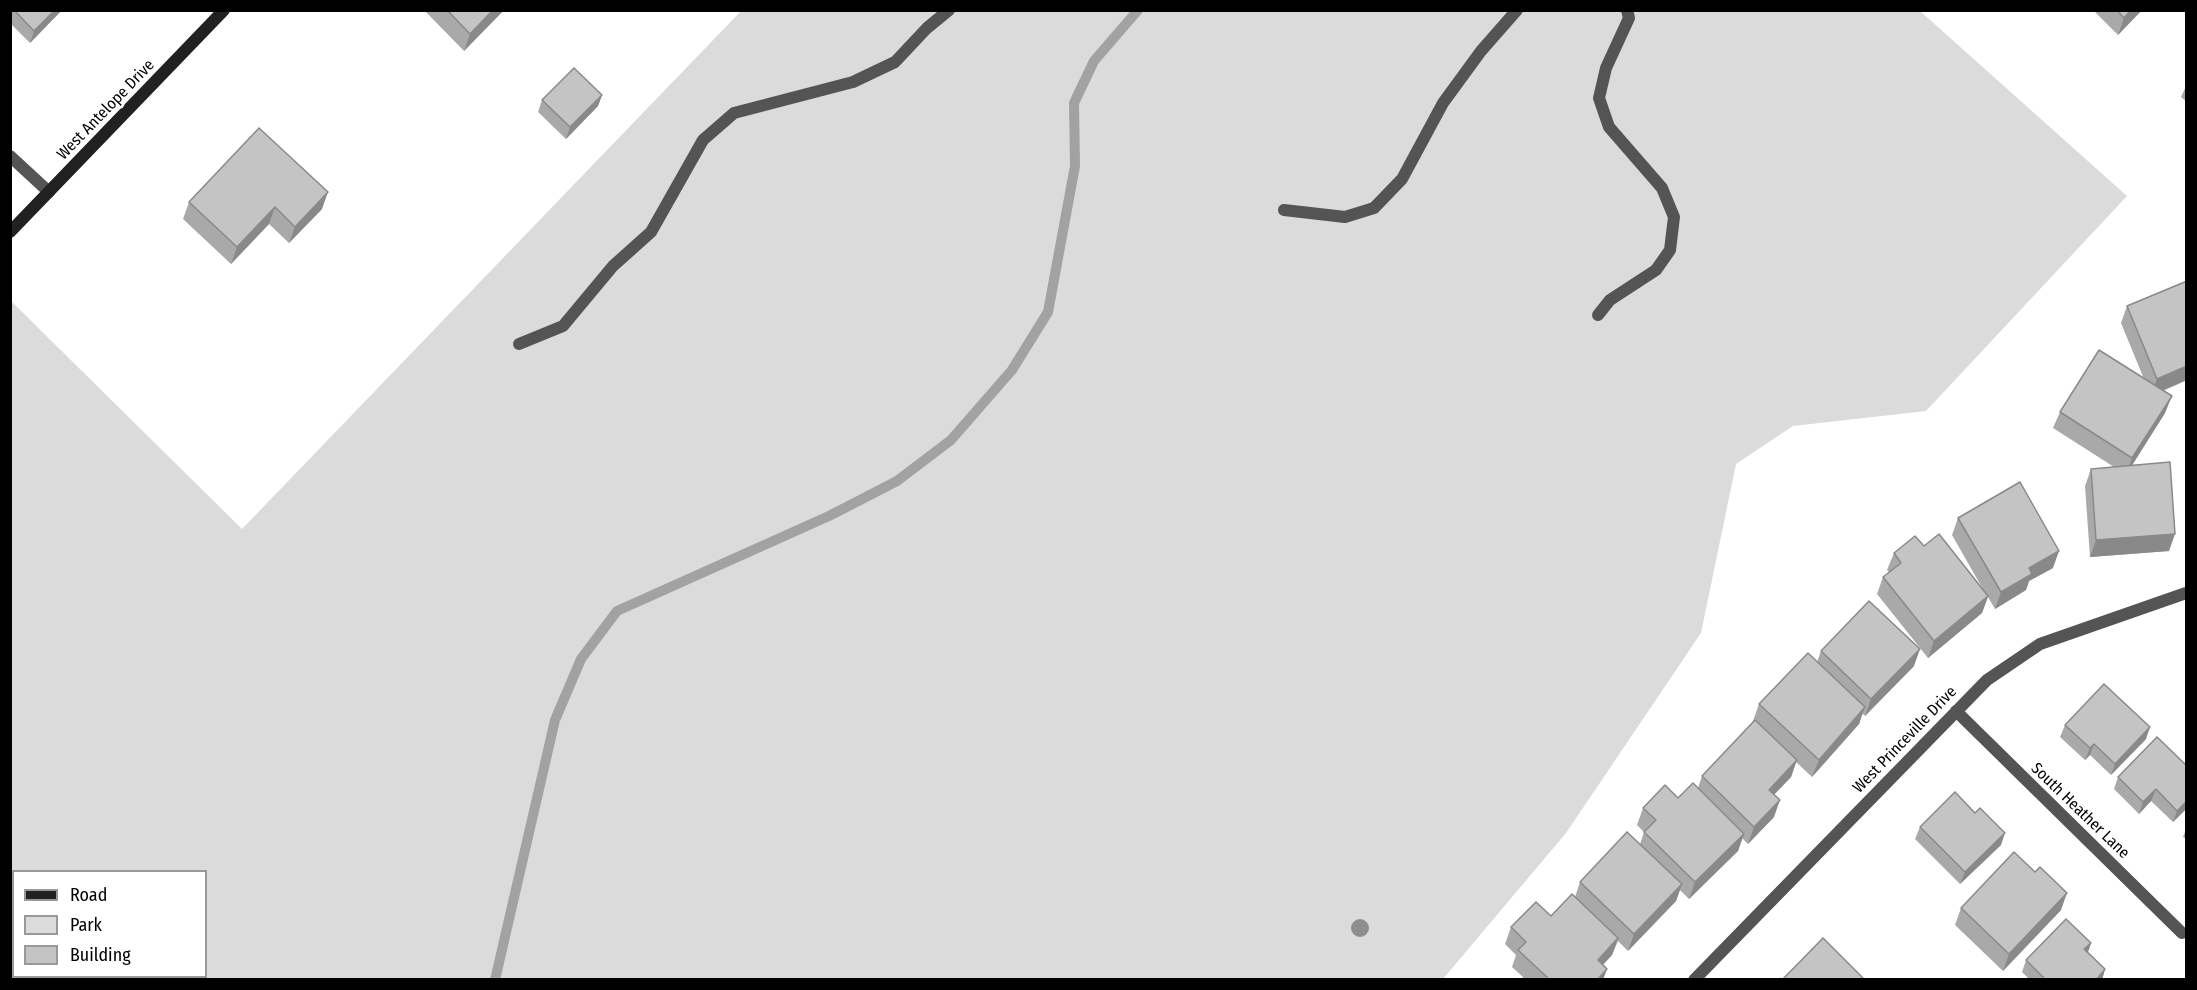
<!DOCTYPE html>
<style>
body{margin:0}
#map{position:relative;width:2197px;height:990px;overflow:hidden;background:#fff;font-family:"Fira Sans Condensed",sans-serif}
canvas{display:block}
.frame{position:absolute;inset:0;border:12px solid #000;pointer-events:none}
.legend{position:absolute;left:12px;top:870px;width:195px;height:108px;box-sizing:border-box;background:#fff;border:2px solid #999;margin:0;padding:8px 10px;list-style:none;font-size:18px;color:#000}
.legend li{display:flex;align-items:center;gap:12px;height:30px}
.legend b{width:30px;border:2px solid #999}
</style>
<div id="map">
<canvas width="2197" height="990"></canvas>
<div class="frame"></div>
<ul class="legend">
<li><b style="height:8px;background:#212121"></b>Road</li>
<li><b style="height:16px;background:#dbdbdb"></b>Park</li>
<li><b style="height:16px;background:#c4c4c4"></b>Building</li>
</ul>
</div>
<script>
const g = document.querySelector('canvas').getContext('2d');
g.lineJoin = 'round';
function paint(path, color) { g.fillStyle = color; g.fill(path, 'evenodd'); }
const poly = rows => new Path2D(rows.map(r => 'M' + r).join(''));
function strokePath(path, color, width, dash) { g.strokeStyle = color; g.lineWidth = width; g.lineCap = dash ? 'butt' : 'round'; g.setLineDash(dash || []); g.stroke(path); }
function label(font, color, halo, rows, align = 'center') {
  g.font = font + ' "Fira Sans Condensed",sans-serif'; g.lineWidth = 5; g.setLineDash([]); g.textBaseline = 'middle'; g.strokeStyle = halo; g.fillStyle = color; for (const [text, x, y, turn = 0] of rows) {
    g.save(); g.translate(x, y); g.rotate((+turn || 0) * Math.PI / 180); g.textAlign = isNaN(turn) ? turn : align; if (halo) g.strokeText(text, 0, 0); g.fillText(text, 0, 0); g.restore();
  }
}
const green = poly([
 [742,10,1920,11,2127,196,1926,411,1793,426,1736,464,1701,633,1566,833,1443,979,11,979,10,300,242,529],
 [14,872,206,872,206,976,14,976]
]);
const stream = poly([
 [495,980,555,720,581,659,617,611,829,516,897,481,951,440,1012,370,1048,312,1075,166,1074,103,1094,61,1138,10]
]);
const lane = poly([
 [1284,210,1345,217,1374,208,1402,179,1443,103,1481,51,1517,10],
 [1598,315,1610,300,1656,270,1670,250,1674,217,1662,188,1609,127,1599,98,1606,68,1629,18,1627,10],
 [519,344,563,326,613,266,651,232,703,140,734,113,853,82,895,62,927,28,949,10],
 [10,947,14,947]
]);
const street = poly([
 [10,156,49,192],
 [1956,711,2182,933],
 [1694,980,1987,680,2040,644,2186,593]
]);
const secondary = poly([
 [10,232,224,10]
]);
const trees = [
 [1360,928]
];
const wall = poly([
 [10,10,62,10,30,43,10,23],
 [424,10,504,10,464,51],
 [2093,10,2142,10,2118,35],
 [2187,84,2187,102,2181,97],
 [602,95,598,106,566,139,538,112,542,100],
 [189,202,322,209,289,243,269,224,231,264,183,219],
 [2127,306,2187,380,2163,391,2165,413,2132,465,2169,551,2090,557,2085,486,2091,469,2114,467,2053,428,2060,412,2144,379,2121,323],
 [1958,518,2053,568,2029,581,2026,590,1995,609,1988,597,1982,613,1928,658,1877,594,1883,577,1889,572,1887,570,1894,553,1924,546,1984,591,1952,535],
 [1821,651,1914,666,1865,716,1862,713,1859,724,1812,777,1796,762,1791,777,1774,795,1774,817,1748,844,1742,838,1738,851,1689,899,1680,890,1676,901,1628,951,1618,941,1612,955,1603,965,1603,980,1520,980,1523,977,1512,967,1516,955,1505,944,1511,927,1551,916,1575,897,1580,882,1640,844,1644,832,1637,825,1643,808,1678,798,1698,788,1702,776,1754,722,1753,721,1759,704,1817,662],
 [2065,725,2146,739,2111,775,2090,755,2085,760,2060,737],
 [2187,766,2187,808,2173,822,2151,801,2139,814,2114,789,2118,777],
 [1920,827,2001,845,1960,884,1915,839],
 [2187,827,2187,839,2183,837],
 [1961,908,2061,910,2003,971,1955,925],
 [2091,943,2088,952,2105,969,2102,980,2030,980,2022,972,2026,960]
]);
const shadedWall = poly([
 [55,10,62,10,30,43,34,31],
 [493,10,504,10,464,51,470,34],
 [2131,10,2142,10,2118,35,2124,18],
 [602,95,598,106,566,139,570,127],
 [328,192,322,209,289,243,295,227],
 [275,207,269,224,231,264,237,247],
 [2187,366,2187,380,2151,395,2157,379],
 [2172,396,2165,413,2126,475,2132,458],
 [2175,534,2169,551,2090,557,2096,540],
 [2059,551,2053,568,2029,581,2026,590,1995,609,2001,592,2029,568],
 [1988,596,1982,613,1928,658,1934,641],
 [1920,649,1914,666,1865,716,1871,699],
 [1865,707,1859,724,1812,777,1819,760],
 [2150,727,2146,739,2111,775,2115,764],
 [2094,744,2090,755,2085,760,2090,748],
 [1797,760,1791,777,1762,807,1769,790],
 [2156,789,2151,801,2139,814,2143,802],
 [1780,800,1774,817,1748,844,1754,827],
 [2187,801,2187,808,2173,822,2177,811],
 [2005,833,2001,845,1960,884,1965,872],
 [1744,834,1738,851,1689,899,1695,882],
 [1682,884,1676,901,1628,951,1634,934],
 [2067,893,2061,910,2003,971,2009,954],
 [1618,938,1612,955,1592,976,1598,960],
 [2091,943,2087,955,2084,949],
 [1607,969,1603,980,1597,980],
 [2105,969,2102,980,2096,980]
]);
const building = poly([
 [14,10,55,10,34,31,14,10],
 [447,10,493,10,470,34,447,10],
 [2117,10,2131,10,2124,18,2117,10],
 [574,68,602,95,570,127,542,100,574,68],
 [259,128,328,192,295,227,275,207,237,247,189,202,259,128],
 [2187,281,2187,366,2157,379,2127,306,2187,281],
 [2099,350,2172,396,2132,458,2060,412,2099,350],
 [2170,462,2175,534,2096,540,2091,469,2170,462],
 [2020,482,2059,551,2029,568,2032,574,2001,592,1958,518,2020,482],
 [1939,534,1988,596,1934,641,1883,577,1901,563,1894,553,1915,536,1924,546,1939,534],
 [1869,601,1920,649,1871,699,1821,651,1869,601],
 [1808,653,1865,707,1819,760,1759,704,1808,653],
 [2104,684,2150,727,2115,764,2094,744,2090,748,2065,725,2104,684],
 [1755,720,1797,760,1769,790,1780,800,1754,827,1702,776,1755,720],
 [2157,737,2187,766,2187,801,2177,811,2156,789,2143,802,2118,777,2157,737],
 [1693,783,1744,834,1695,882,1644,832,1656,820,1643,808,1665,785,1678,798,1693,783],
 [1955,792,1975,813,1980,808,2005,833,1965,872,1920,827,1955,792],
 [1627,832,1682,884,1634,934,1580,882,1627,832],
 [2014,852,2035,872,2040,867,2067,893,2009,954,1961,908,2014,852],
 [1572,894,1618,938,1598,960,1607,969,1597,980,1550,980,1518,950,1526,942,1511,927,1536,902,1551,916,1572,894],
 [2066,919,2091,943,2084,949,2105,969,2096,980,2046,980,2026,960,2066,919],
 [1823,938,1865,980,1782,980,1823,938]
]);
const streetNames = [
 ["West Antelope Drive",106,110,-46],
 ["West Princeville Drive",1905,740,-46],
 ["South Heather Lane",2080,811,44]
];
paint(green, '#dbdbdb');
strokePath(stream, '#a2a2a2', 10);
strokePath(lane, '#545454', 12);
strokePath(street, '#545454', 12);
strokePath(secondary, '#212121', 12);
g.fillStyle = '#8e8e8e';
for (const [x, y] of trees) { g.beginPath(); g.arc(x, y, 9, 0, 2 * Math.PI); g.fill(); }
paint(wall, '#a9a9a9');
paint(shadedWall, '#898989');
paint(building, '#c4c4c4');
strokePath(building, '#898989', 1.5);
label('16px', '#000', '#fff', streetNames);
</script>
